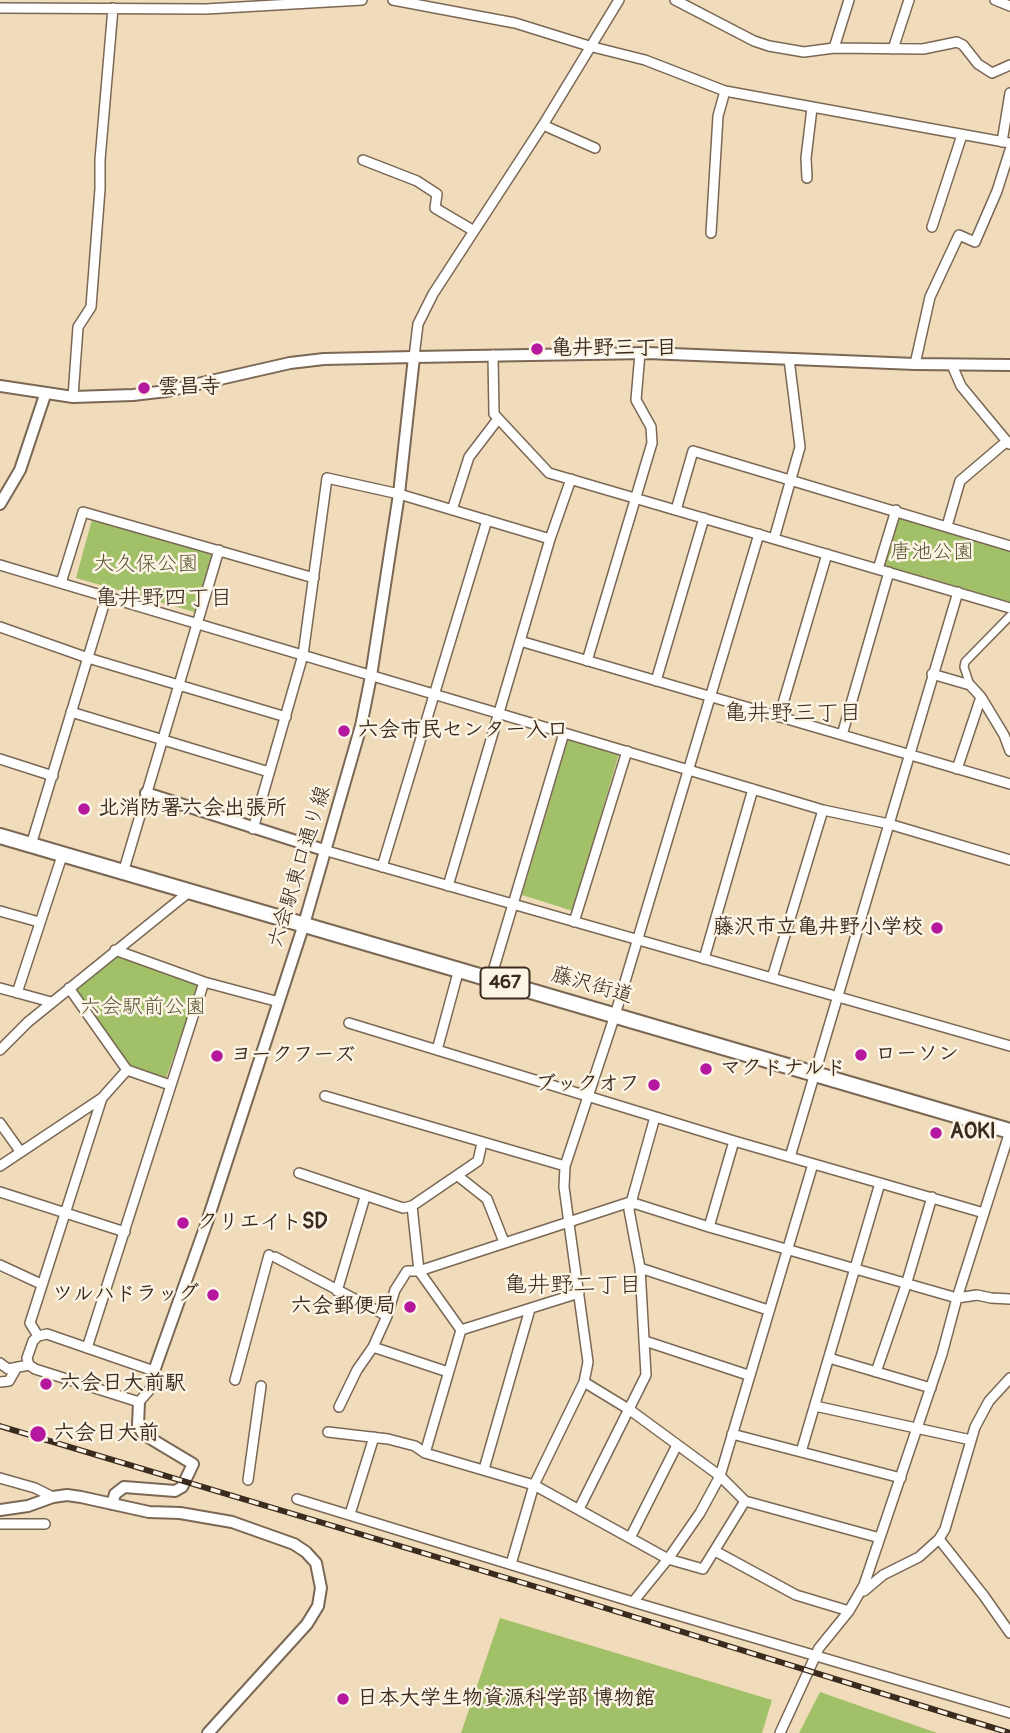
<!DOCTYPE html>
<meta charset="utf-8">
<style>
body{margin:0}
canvas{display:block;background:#f0dbba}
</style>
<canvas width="1010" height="1733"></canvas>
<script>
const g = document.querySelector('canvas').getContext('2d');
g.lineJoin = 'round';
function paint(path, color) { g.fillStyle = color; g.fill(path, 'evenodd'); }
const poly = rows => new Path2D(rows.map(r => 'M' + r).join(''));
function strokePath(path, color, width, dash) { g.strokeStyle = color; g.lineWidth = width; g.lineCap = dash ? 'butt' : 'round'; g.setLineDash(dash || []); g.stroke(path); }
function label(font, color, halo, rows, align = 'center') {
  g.font = font + ' Pangolin,"Klee One",sans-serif'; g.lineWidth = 5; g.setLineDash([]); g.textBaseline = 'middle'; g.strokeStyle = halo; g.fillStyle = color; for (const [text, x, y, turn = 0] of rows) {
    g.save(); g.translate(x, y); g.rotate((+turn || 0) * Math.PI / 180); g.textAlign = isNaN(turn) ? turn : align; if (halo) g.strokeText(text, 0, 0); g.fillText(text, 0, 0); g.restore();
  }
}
const green = poly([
 [898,515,1006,548,1010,552,1010,603,883,566],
 [93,516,217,552,198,613,76,578],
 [569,736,620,750,573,911,522,895],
 [117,956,200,981,166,1078,130,1065,76,989],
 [500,1618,772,1700,762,1733,461,1733],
 [820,1692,937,1733,799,1733]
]);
const pedestrian = poly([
 [970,685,964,667,965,662,1010,616]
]);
const minor = poly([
 [393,0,515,23,589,46,645,60,725,91,1010,143],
 [675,0,754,41,769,46,804,52,834,48,923,49,957,42,963,45,978,64,992,73,1010,65],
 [995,0,1010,6],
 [0,8,206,9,362,0],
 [834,48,849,0],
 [893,49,909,0],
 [543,125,595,148],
 [1002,142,1010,93],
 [363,160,417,181,437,194,435,208,474,231],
 [807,178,806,158,812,108],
 [932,227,962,135],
 [711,233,718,116,725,91],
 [493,355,494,414,549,473,1010,608],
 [414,357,418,324,433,294,543,125,619,0],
 [915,364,930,297,959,235,975,242,997,191,1010,150],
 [952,365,961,386,1009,444],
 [73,397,78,327,91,307,100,189,100,160,113,8],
 [452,510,469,457,498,419],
 [676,510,693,451,1010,546],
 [947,526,960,481,1007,441],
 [774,539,800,447,789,359],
 [0,565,823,810,889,824,1010,860],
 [878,569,896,510],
 [61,583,83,512,314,578],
 [0,627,88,658,286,717],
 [520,641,1010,784],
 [587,661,652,443,651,427,636,400,640,353],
 [932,674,970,685,981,697,1004,735,1010,751],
 [656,681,704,518],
 [71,712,269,772],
 [779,717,827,554],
 [842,735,889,572],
 [0,759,53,776],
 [957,769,981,697],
 [253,829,303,655,327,478,399,494,550,539],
 [31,845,106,598],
 [327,851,1010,1046],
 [382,867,487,520],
 [123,873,219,550],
 [448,886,550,539,571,479],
 [0,911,39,922],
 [574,922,627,751],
 [115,950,204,982,279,1002],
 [704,959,753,789],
 [491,978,564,733],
 [772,978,823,810],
 [0,988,51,1002],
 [69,988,127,1070,170,1085],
 [17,993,62,856],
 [349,1023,437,1050,459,969],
 [0,1050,28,1022,189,892],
 [437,1050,734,1141,984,1213],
 [325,1096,565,1166],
 [0,1123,20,1151],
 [790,1157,958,592],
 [0,1166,102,1098,127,1070],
 [299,1173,403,1208,412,1206,478,1161,482,1143],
 [458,1176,487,1199,504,1242],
 [0,1192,125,1232],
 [412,1206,419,1271,461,1330],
 [709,1227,734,1141],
 [275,1257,387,1316],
 [0,1265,41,1284],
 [640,1268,768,1310],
 [337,1291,365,1197],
 [47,1334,154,1371,151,1388,139,1402,35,1369,29,1365,27,1358,33,1341,38,1336,47,1334],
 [38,1336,30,1323,102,1098],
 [645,1341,748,1375],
 [373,1347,448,1372],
 [87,1348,204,982],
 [829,1358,931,1388],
 [0,1363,8,1369,29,1365],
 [876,1372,906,1285,932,1197],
 [235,1380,269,1255],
 [0,1382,9,1381,17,1367],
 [815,1406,971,1440],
 [339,1407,357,1370,373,1347,387,1316,395,1290,407,1271,419,1271,630,1202,709,1227,957,1298,977,1295,991,1298,1010,1299],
 [328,1432,388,1439,415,1446,425,1453,534,1485,668,1559,703,1569,745,1501,720,1476,630,1410,584,1382],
 [732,1434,901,1478],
 [801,1452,880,1183],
 [425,1453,461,1330,579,1293],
 [484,1469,530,1309],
 [0,1478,35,1488,53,1497],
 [248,1480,261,1386],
 [297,1499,633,1602,1010,1713],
 [745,1501,880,1538],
 [579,1509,646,1375,640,1268,629,1210,655,1117],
 [350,1514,374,1437],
 [0,1524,45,1524],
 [630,1538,677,1445],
 [939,1539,984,1596,1010,1633],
 [715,1551,796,1595,849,1611],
 [511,1564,534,1485,584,1382,588,1362,564,1187,565,1166,615,1015,759,534],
 [864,1591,883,1575,919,1557,939,1539,945,1529,975,1427,989,1401,1010,1378],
 [633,1602,668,1559,700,1513,720,1476,813,1164],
 [780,1733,819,1648,849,1611,864,1585,942,1354,957,1298,1010,1131]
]);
const tertiary = poly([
 [0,386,73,397,133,395,167,391,290,363,324,359,414,357,647,353,915,364,1010,365],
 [0,504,20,470,45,395],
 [146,793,327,851],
 [154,1371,207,1222,304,924,361,726,371,676,399,494,414,357],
 [112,1504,115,1494,124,1487,175,1491,182,1487,193,1464,143,1434,138,1425,139,1402],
 [0,1510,28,1506,53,1497,67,1495,81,1497,149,1512,180,1513,232,1522,294,1544,306,1552,316,1563,321,1588,318,1606,307,1624,208,1733]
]);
const trunk = poly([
 [0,836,1010,1131]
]);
const rail = poly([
 [0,1426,550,1591,1010,1733]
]);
const markers = [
 [537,349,7,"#b5179e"],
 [144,388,7,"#b5179e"],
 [344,731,7,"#b5179e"],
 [84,809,7,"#b5179e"],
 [937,928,7,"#b5179e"],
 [861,1055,7,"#b5179e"],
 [217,1056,7,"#b5179e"],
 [706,1069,7,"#b5179e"],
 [654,1085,7,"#b5179e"],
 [936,1133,7,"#b5179e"],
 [183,1223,7,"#b5179e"],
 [213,1295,7,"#b5179e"],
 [410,1307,7,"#b5179e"],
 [46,1384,7,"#b5179e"],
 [38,1434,9,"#b5179e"],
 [343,1699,7,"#b5179e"]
];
const shields = [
 [505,983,49]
];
const shieldNames = [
 ["467",505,983]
];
const poiNames = [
 ["亀井野三丁目",551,349],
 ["雲昌寺",158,388],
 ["六会市民センター入口",358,731],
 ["北消防署六会出張所",98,809],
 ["藤沢市立亀井野小学校",923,928,"right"],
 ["ローソン",875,1055],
 ["ヨークフーズ",231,1056],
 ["マクドナルド",720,1069],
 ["ブックオフ",640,1085,"right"],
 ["AOKI",950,1133],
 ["クリエイトSD",197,1223],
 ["ツルハドラッグ",199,1295,"right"],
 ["六会郵便局",396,1307,"right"],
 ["六会日大前駅",60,1384],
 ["六会日大前",54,1434],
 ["日本大学生物資源科学部 博物館",357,1699]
];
const parkNames = [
 ["唐池公園",932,553],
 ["大久保公園",146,565],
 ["六会駅前公園",143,1008]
];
const streetNames = [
 ["六会駅東口通り線",300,867,-73],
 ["藤沢街道",592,986,16]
];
const neighbourhoodNames = [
 ["亀井野四丁目",164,599],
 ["亀井野三丁目",793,714],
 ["亀井野二丁目",573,1286]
];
paint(green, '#a2c068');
strokePath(pedestrian, '#7a6855', 10);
strokePath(minor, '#7a6855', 12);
strokePath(tertiary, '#7a6855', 14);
strokePath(trunk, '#7a6855', 18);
strokePath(pedestrian, '#fff', 7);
strokePath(minor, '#fff', 9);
strokePath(tertiary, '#fff', 10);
strokePath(trunk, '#fff', 14);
strokePath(rail, '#3b2a1e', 6);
strokePath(rail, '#fcf5e5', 3.5, [10]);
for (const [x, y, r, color] of markers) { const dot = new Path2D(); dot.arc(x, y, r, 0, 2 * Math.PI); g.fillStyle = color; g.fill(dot); strokePath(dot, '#fcf5e5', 2.5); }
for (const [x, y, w] of shields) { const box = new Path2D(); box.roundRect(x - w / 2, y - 15.5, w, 31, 5); g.fillStyle = '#fcf5e5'; g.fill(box); strokePath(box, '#3b2a1e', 2); }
label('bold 19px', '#3b2a1e', null, shieldNames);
label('bold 21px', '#3b2a1e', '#fcf5e5', poiNames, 'left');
label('21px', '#5a5734', '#fcf5e5', parkNames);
label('21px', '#3b2a1e', '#fcf5e5', streetNames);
label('23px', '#3b2a1e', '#fcf5e5', neighbourhoodNames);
</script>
